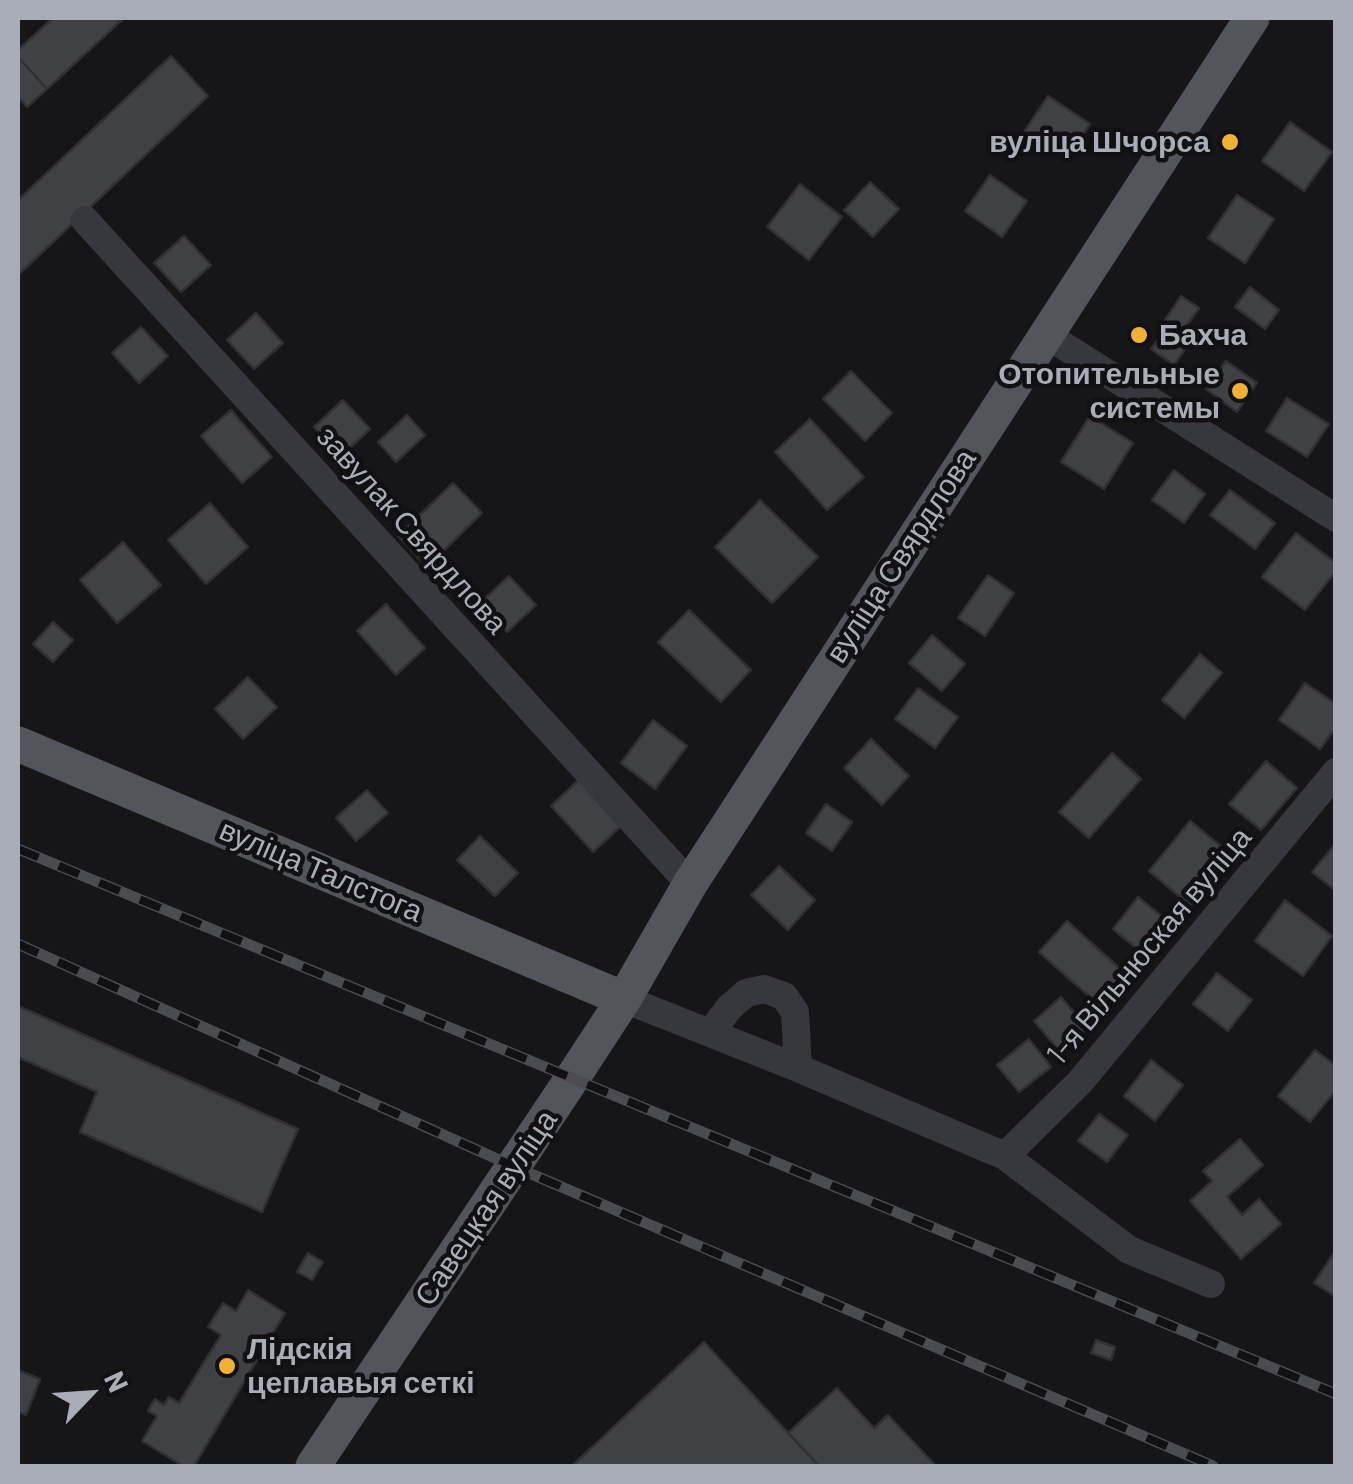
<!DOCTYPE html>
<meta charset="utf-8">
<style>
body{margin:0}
#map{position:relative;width:1353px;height:1484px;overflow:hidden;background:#161618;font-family:Barlow,sans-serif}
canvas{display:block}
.frame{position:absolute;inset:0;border:20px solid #a8adb8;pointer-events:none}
.north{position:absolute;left:40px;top:1344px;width:100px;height:100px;-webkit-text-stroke:8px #111113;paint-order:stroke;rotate:65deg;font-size:28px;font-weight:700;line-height:40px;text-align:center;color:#a8adb8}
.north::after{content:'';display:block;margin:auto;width:35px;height:45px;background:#a8adb8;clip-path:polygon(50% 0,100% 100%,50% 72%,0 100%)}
</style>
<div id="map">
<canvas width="1353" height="1484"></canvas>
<div class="frame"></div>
<div class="north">N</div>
</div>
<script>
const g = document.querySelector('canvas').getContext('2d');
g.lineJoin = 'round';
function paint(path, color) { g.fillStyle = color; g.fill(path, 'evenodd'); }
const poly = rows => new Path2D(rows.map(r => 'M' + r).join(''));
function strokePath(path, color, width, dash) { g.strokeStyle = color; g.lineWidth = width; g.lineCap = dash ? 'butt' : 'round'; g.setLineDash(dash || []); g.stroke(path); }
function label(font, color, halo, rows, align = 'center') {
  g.font = font + ' Barlow,sans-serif'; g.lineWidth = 9; g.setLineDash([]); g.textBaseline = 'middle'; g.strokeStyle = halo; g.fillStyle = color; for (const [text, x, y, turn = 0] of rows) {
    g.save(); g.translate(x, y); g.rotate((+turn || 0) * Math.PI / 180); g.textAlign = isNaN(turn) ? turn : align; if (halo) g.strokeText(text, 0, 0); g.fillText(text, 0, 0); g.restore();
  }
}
const building = poly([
 [53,18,124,18,47,89,18,57,18,50,53,18],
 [171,56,208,96,18,275,18,200,171,56],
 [18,57,47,89,27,107,18,97,18,57],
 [1048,96,1090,124,1067,160,1024,132,1048,96],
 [1290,122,1332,152,1304,191,1262,161,1290,122],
 [990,175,1027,201,1002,237,965,211,990,175],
 [870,182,899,209,873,237,844,210,870,182],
 [800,184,842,217,809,260,767,227,800,184],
 [1237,195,1274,219,1245,263,1208,238,1237,195],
 [184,236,211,265,181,292,154,263,184,236],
 [1250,287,1279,310,1265,329,1235,307,1250,287],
 [1181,296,1199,308,1185,328,1195,335,1174,365,1151,349,1170,323,1165,320,1181,296],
 [256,313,283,343,254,369,227,340,256,313],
 [141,327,168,356,139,383,112,353,141,327],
 [1226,361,1257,383,1237,412,1206,389,1226,361],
 [851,371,892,413,865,441,823,399,851,371],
 [1287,398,1329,424,1307,457,1266,431,1287,398],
 [343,400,370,429,341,456,314,427,343,400],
 [231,410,272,457,242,483,201,436,231,410],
 [407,415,425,435,396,462,378,442,407,415],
 [1090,416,1133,443,1104,489,1061,462,1090,416],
 [810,419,864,477,827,510,775,452,810,419],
 [1174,470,1205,494,1184,523,1152,500,1174,470],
 [453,483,482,513,427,567,398,536,453,483],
 [1230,490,1275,523,1255,549,1210,515,1230,490],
 [760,500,818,557,772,603,715,547,760,500],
 [210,503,248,547,206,584,168,540,210,503],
 [1296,533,1336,563,1336,571,1305,610,1262,577,1296,533],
 [123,542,161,585,117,623,80,580,123,542],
 [988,575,1014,593,985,636,958,618,988,575],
 [509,576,536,605,507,632,480,603,509,576],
 [386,604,425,648,396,675,357,631,386,604],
 [689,610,751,670,721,702,658,642,689,610],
 [53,622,73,640,53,662,33,644,53,622],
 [932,635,965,664,942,691,909,663,932,635],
 [1200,654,1222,673,1184,718,1162,700,1200,654],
 [248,677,277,707,243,739,215,709,248,677],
 [1305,683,1336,704,1336,727,1320,749,1279,720,1305,683],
 [918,688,958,717,935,748,895,719,918,688],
 [653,720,687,746,655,789,621,763,653,720],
 [871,739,909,776,882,805,844,768,871,739],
 [1112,753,1141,779,1089,838,1059,812,1112,753],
 [1266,761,1297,788,1261,830,1229,804,1266,761],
 [580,779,622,825,593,852,551,806,580,779],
 [367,790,388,813,356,841,336,818,367,790],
 [826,804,852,822,832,851,806,833,826,804],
 [1190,821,1233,856,1191,906,1149,871,1190,821],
 [480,836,518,873,495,896,457,860,480,836],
 [1336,843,1336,891,1312,872,1336,843],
 [779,866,815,900,788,930,751,895,779,866],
 [1138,897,1170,923,1145,955,1113,929,1138,897],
 [1285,900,1332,936,1303,976,1255,941,1285,900],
 [1067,921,1126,974,1098,1004,1039,952,1067,921],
 [1217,973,1252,1000,1228,1031,1193,1004,1217,973],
 [1061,997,1087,1028,1060,1052,1034,1021,1061,997],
 [18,1006,298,1129,262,1212,80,1132,97,1092,18,1057,18,1006],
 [1029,1039,1051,1067,1019,1092,997,1065,1029,1039],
 [1315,1050,1336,1066,1336,1090,1310,1122,1278,1096,1315,1050],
 [1151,1060,1183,1085,1155,1121,1124,1096,1151,1060],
 [1099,1114,1128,1135,1107,1162,1078,1141,1099,1114],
 [1240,1139,1263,1165,1227,1197,1242,1215,1259,1199,1281,1224,1241,1259,1190,1201,1212,1181,1203,1171,1240,1139],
 [1336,1250,1336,1297,1314,1283,1336,1250],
 [308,1253,323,1262,312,1280,297,1272,308,1253],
 [248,1290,285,1313,194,1466,183,1466,142,1441,157,1416,148,1411,155,1399,164,1405,169,1397,179,1403,221,1335,208,1327,223,1303,236,1311,248,1290],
 [1096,1340,1115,1347,1111,1360,1091,1353,1096,1340],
 [704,1342,819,1466,572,1466,704,1342],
 [18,1370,40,1379,26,1415,18,1412,18,1370],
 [837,1388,874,1428,888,1415,936,1466,819,1466,788,1433,837,1388]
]);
const minor = poly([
 [85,220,690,884],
 [1045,334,1336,518],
 [624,999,798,1068,1005,1156,1129,1250,1211,1284],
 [711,1032,729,1008,746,993,764,989,784,996,795,1012,798,1068],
 [1005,1156,1080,1082,1336,772]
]);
const major = poly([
 [18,744,624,999],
 [313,1466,571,1080,624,999,690,884,1252,18]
]);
const rail = poly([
 [18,849,1336,1394],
 [18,944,515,1167,1213,1466]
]);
const markers = [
 [1230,142,10,"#f2b134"],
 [1139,335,10,"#f2b134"],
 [1240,391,10,"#f2b134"],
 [227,1366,10,"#f2b134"]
];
const poiNames = [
 ["вуліца Шчорса",1210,142],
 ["Бахча",1159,335,"left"],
 ["Отопительные",1220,374],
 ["системы",1220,408],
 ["Лідскія",247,1349,"left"],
 ["цеплавыя сеткі",247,1383,"left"]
];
const streetNames = [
 ["завулак Свярдлова",412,530,48],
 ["вуліца Свярдлова",901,556,-57],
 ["вуліца Талстога",321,871,23],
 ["1-я Вільнюская вуліца",1149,946,-50],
 ["Савецкая вуліца",486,1208,-56]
];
paint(building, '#404145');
strokePath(building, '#303034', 2.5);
strokePath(minor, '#37383d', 28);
strokePath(major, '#53555c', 35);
strokePath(rail, '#4a4c52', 11);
strokePath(rail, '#111113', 8, [22]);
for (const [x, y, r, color] of markers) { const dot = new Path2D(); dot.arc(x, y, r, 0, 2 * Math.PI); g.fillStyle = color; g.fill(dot); strokePath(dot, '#111113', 4); }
label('bold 30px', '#a8adb8', '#111113', poiNames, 'right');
label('30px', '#a8adb8', '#111113', streetNames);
</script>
